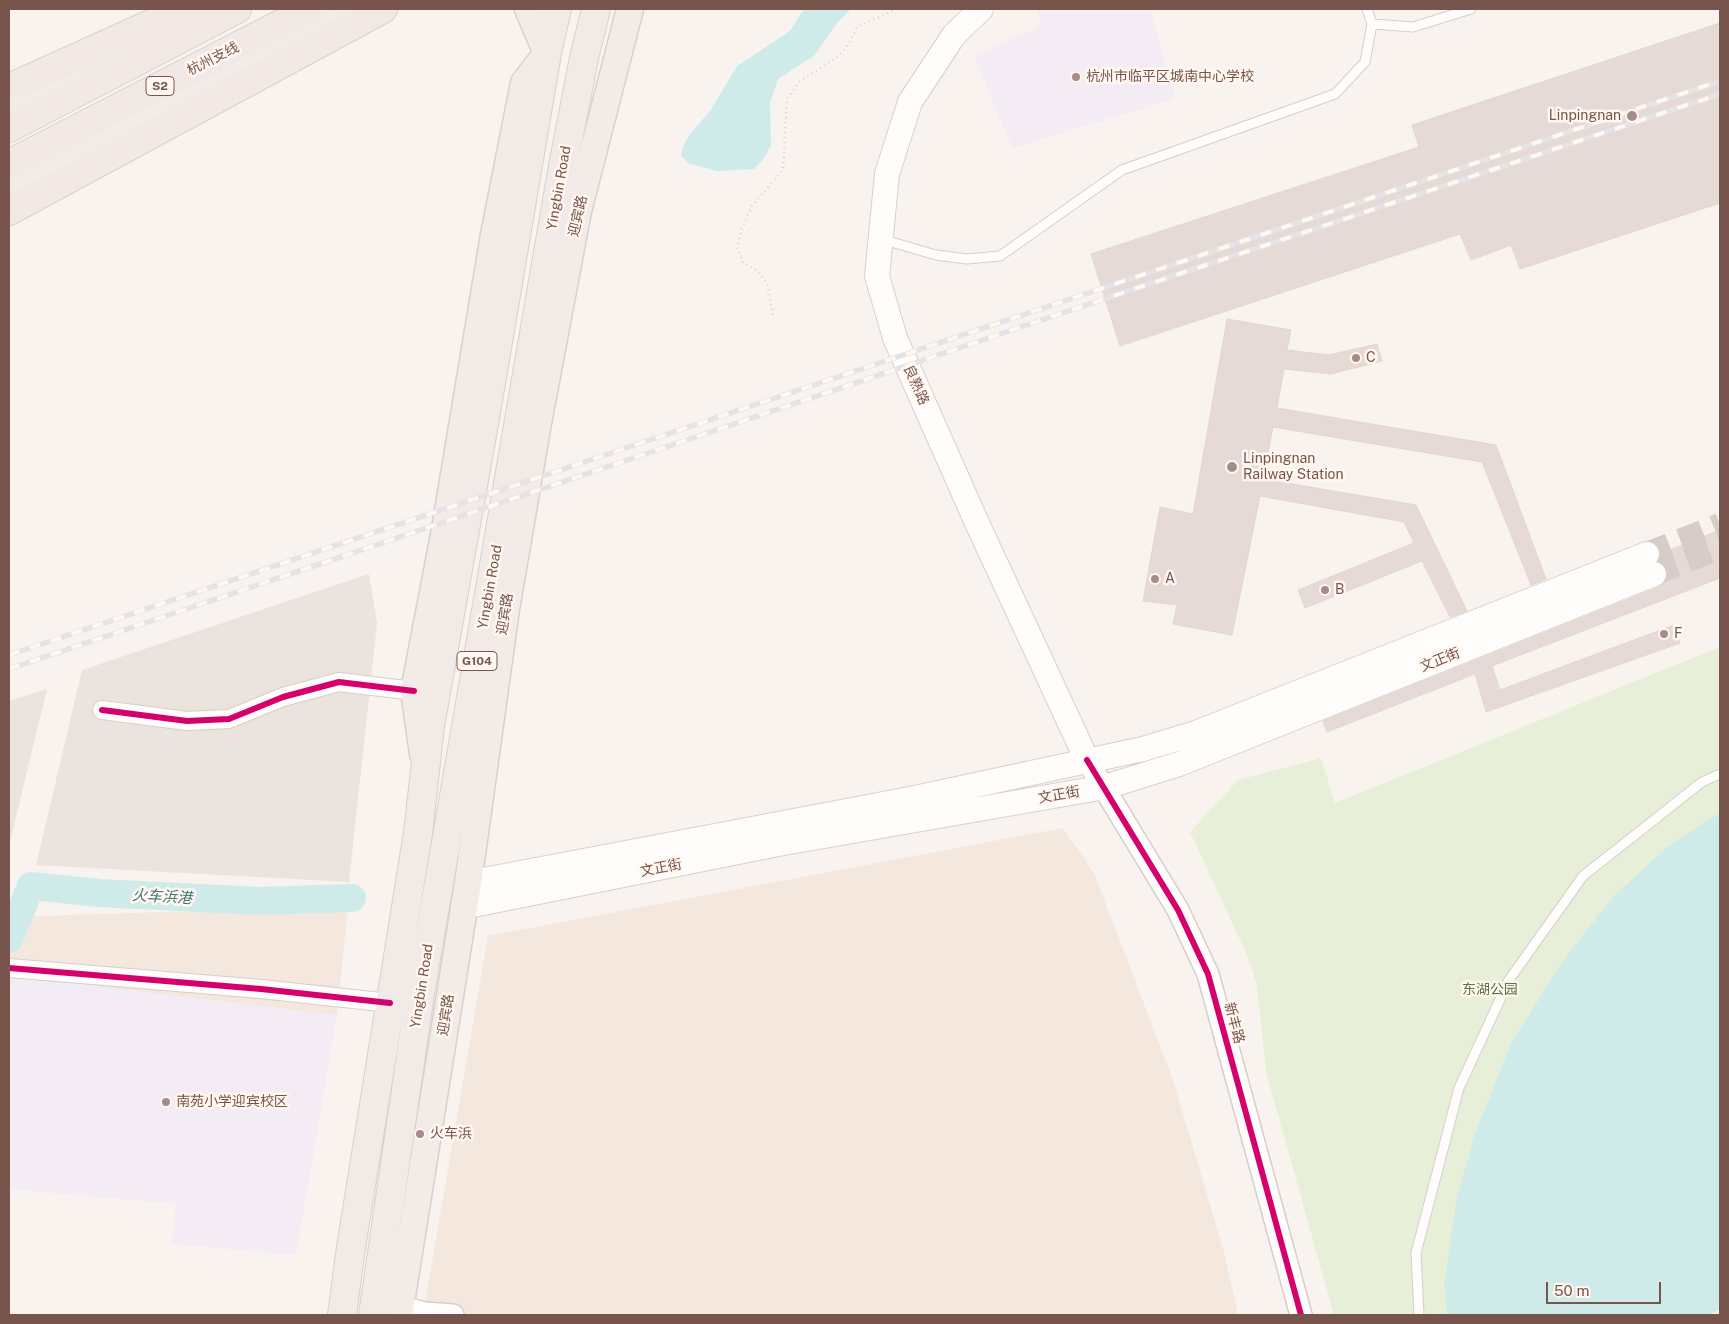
<!DOCTYPE html>
<meta charset="utf-8">
<style>
body{margin:0}
#map{position:relative;width:1729px;height:1324px;overflow:hidden;background:#f8f3ee;font-family:"Public Sans",sans-serif}
canvas{display:block}
.frame{position:absolute;inset:0;border:10px solid #78554c;pointer-events:none}
.scale{position:absolute;left:1546px;top:1282px;width:115px;height:22px;box-sizing:border-box;border:2px solid #78554c;border-top:0;padding-left:6px;font-size:15px;line-height:18px;white-space:nowrap;color:#78554c;-webkit-text-stroke:4px #fff7f0;paint-order:stroke}
</style>
<div id="map">
<canvas width="1729" height="1324"></canvas>
<div class="frame"></div>
<div class="scale">50 m</div>
</div>
<script>
const g = document.querySelector('canvas').getContext('2d');
g.lineJoin = 'round';
function paint(path, color) { g.fillStyle = color; g.fill(path, 'evenodd'); }
const poly = rows => new Path2D(rows.map(r => 'M' + r).join(''));
function strokePath(path, color, width, dash) { g.strokeStyle = color; g.lineWidth = width; g.lineCap = dash ? 'butt' : 'round'; g.setLineDash(dash || []); g.stroke(path); }
function label(font, color, halo, rows, align = 'center') {
  g.font = font + ' "Public Sans","Noto Sans SC",sans-serif'; g.lineWidth = 5; g.setLineDash([]); g.textBaseline = 'middle'; g.strokeStyle = halo; g.fillStyle = color; for (const [text, x, y, turn = 0] of rows) {
    g.save(); g.translate(x, y); g.rotate((+turn || 0) * Math.PI / 180); g.textAlign = isNaN(turn) ? turn : align; if (halo) g.strokeText(text, 0, 0); g.fillText(text, 0, 0); g.restore();
  }
}
const residential = poly([
 [1063,828,1094,873,1173,1080,1224,1252,1238,1315,423,1315,488,936],
 [348,906,337,1015,9,976,9,917]
]);
const industrial = poly([
 [369,574,377,623,349,882,36,865,82,670],
 [47,689,10,842,9,843,9,701]
]);
const education = poly([
 [1038,9,1150,9,1175,99,1012,148,974,56,1040,26],
 [9,976,337,1015,296,1255,172,1244,176,1204,9,1189]
]);
const green = poly([
 [1720,647,1720,1309,1709,1315,1334,1315,1266,1072,1257,986,1248,957,1190,832,1238,780,1321,758,1335,803]
]);
const water = poly([
 [804,9,851,9,837,23,815,55,778,79,770,103,771,146,763,160,754,169,717,171,690,164,681,156,683,146,690,134,710,111,737,66,790,31],
 [1720,812,1720,1309,1709,1315,1447,1315,1444,1284,1457,1198,1474,1137,1510,1046,1561,963,1613,897,1666,848]
]);
const river = poly([
 [9,939,31,886,99,893,260,901,352,898]
]);
const building = poly([
 [1720,23,1720,203,1520,269,1511,245,1471,260,1460,234,1120,346,1091,254,1419,147,1412,125,1720,23],
 [1227,319,1291,330,1287,350,1329,355,1377,344,1382,361,1331,374,1284,369,1277,408,1496,445,1546,579,1531,585,1482,462,1273,427,1263,479,1416,505,1467,611,1450,617,1422,561,1305,608,1298,590,1414,543,1404,522,1260,496,1232,635,1173,624,1177,605,1143,601,1160,507,1193,514,1227,319],
 [1720,530,1720,578,1492,666,1500,690,1674,625,1680,643,1486,712,1475,674,1327,732,1323,721,1659,587,1665,582,1668,575,1667,568,1658,561,1660,554,1720,530]
]);
const secondaryTunnel = poly([
 [1647,554,1720,525],
 [1654,574,1720,547]
]);
const path = poly([
 [773,315,767,283,758,271,743,263,737,247,741,230,752,206,783,170,787,99,799,82,837,57,849,44,857,27,897,9]
]);
const service = poly([
 [1372,24,1413,27,1471,9],
 [881,239,936,255,967,259,1000,256,1122,170,1335,94,1365,62,1372,24,1367,9],
 [1419,1315,1416,1253,1459,1088,1509,980,1583,876,1702,782,1720,774]
]);
const minor = poly([
 [102,710,187,721,229,719,283,697,339,682,414,691],
 [9,968,261,989,390,1003]
]);
const tertiary = poly([
 [1087,760,1178,910,1208,974,1301,1315],
 [400,1307,425,1313,453,1315]
]);
const secondary = poly([
 [981,9,954,35,910,102,887,174,877,276,895,338,977,523,1087,760],
 [468,883,915,798,1143,749,1196,733,1647,554],
 [463,907,778,844,1105,787,1179,764,1654,574]
]);
const primary = poly([
 [9,108,206,9],
 [9,181,340,9],
 [423,754,414,691,444,535,494,235,524,83,547,53,528,9],
 [399,1315,468,883,506,609,538,423,578,211,630,9]
]);
const trunk = poly([
 [342,1315,351,1247,418,833,430,726,485,418,547,53,557,9],
 [373,1315,421,987,563,166,584,58,596,9]
]);
const motorway = poly([
 [9,88,184,9],
 [9,128,237,9],
 [9,164,310,9],
 [9,211,383,9]
]);
const rail = poly([
 [9,655,1720,81],
 [9,669,1101,300,1720,94]
]);
const cycleway = poly([
 [102,710,187,721,229,719,283,697,339,682,414,691],
 [1087,760,1178,910,1208,974,1301,1315],
 [9,968,261,989,390,1003]
]);
const markers = [
 [1076,77,5,"#a58c85"],
 [1632,116,6,"#a58c85"],
 [1356,358,5,"#a58c85"],
 [1232,467,6,"#a58c85"],
 [1155,579,5,"#a58c85"],
 [1325,590,5,"#a58c85"],
 [1664,634,5,"#a58c85"],
 [166,1102,5,"#a58c85"],
 [420,1134,5,"#a58c85"]
];
const shields = [
 [160,86,28],
 [477,661,40]
];
const shieldNames = [
 ["S2",160,86],
 ["G104",477,661]
];
const streetNames = [
 ["杭州支线",213,59,-27],
 ["Yingbin Road",559,188,-80],
 ["迎宾路",578,216,-77],
 ["良熟路",916,385,66],
 ["Yingbin Road",490,587,-80],
 ["迎宾路",505,614,-81],
 ["文正街",1440,660,-22],
 ["文正街",1059,795,-10],
 ["文正街",661,868,-11],
 ["Yingbin Road",422,986,-81],
 ["迎宾路",446,1015,-81],
 ["新丰路",1234,1023,75]
];
const poiNames = [
 ["杭州市临平区城南中心学校",1086,77],
 ["Linpingnan",1621,116,"right"],
 ["C",1366,358],
 ["Linpingnan",1243,459],
 ["Railway Station",1243,475],
 ["A",1165,579],
 ["B",1335,590],
 ["F",1674,634],
 ["南苑小学迎宾校区",176,1102],
 ["火车浜",430,1134]
];
const parkNames = [
 ["东湖公园",1490,990]
];
const waterNames = [
 ["火车浜港",162,897,3]
];
paint(residential, '#f3e7de');
paint(industrial, '#ebe3de');
paint(education, '#f3ecf5');
paint(green, '#e8efd9');
paint(water, '#cfebe9');
strokePath(river, '#cfebe9', 28);
paint(building, '#e5dad5');
strokePath(building, '#e2d5d0', 1);
strokePath(secondaryTunnel, '#d8ccc6', 24, [24, 12]);
strokePath(service, '#d7ceca', 11);
strokePath(minor, '#d7ceca', 20);
strokePath(tertiary, '#d7ceca', 24);
strokePath(secondary, '#d9d0cb', 26);
strokePath(primary, '#dacfcb', 29);
strokePath(trunk, '#dacfcb', 30);
strokePath(motorway, '#dacfcb', 30);
strokePath(path, '#dad1ce', 2.5, [1, 4]);
strokePath(service, '#fefdfc', 9);
strokePath(minor, '#fefdfc', 18);
strokePath(tertiary, '#fefdfc', 21);
strokePath(secondary, '#fefdfc', 24);
strokePath(primary, '#f3ece6', 26);
strokePath(trunk, '#f2eae6', 28);
strokePath(motorway, '#f2e8e6', 28);
strokePath(rail, '#e5e3e6', 5.5);
strokePath(rail, '#fff7f0', 4, [11]);
strokePath(cycleway, '#d6006c', 6);
for (const [x, y, r, color] of markers) { const dot = new Path2D(); dot.arc(x, y, r, 0, 2 * Math.PI); g.fillStyle = color; g.fill(dot); strokePath(dot, '#fff7f0', 2); }
for (const [x, y, w] of shields) { const box = new Path2D(); box.roundRect(x - w / 2, y - 9.5, w, 19, 4); g.fillStyle = '#fff7f0'; g.fill(box); strokePath(box, '#78554c', 1); }
label('bold 12px', '#78554c', null, shieldNames);
label('14px', '#78554c', '#fff7f0', streetNames);
label('14px', '#78554c', '#fff7f0', poiNames, 'left');
label('14px', '#597841', '#fff7f0', parkNames);
label('italic 15px', '#3c7676', '#fff7f0', waterNames);
</script>
